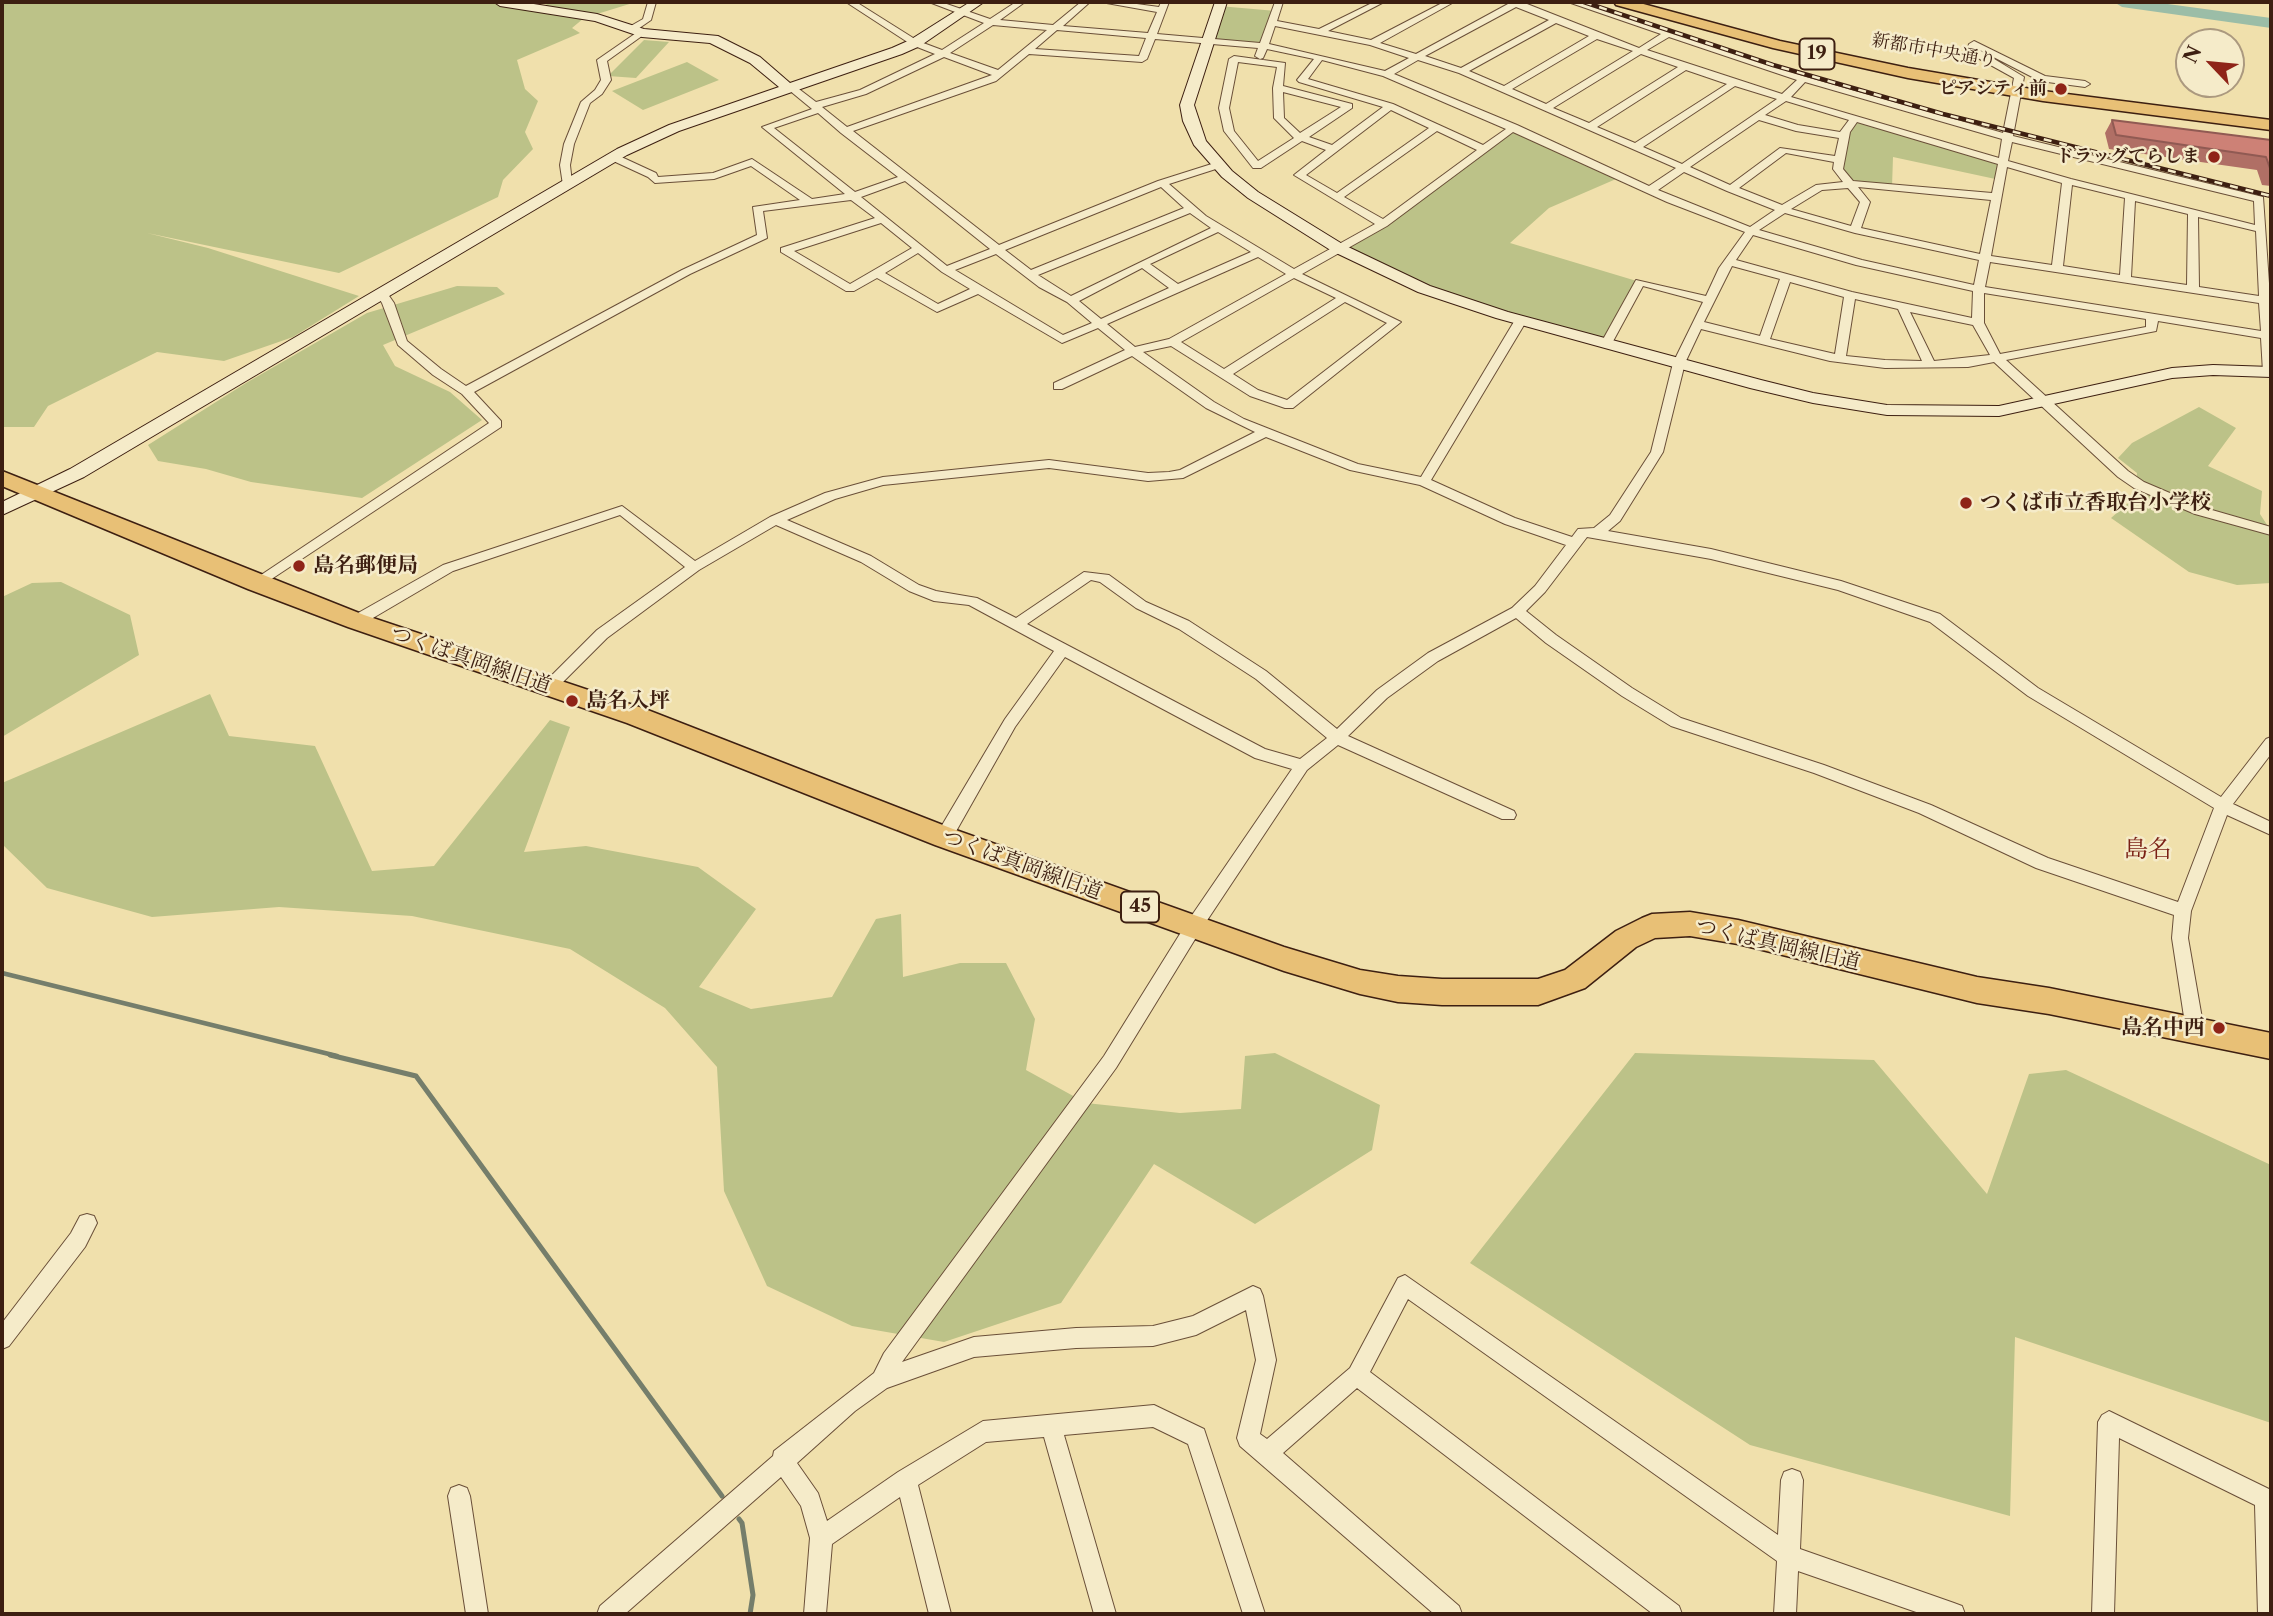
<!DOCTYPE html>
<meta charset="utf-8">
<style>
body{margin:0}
#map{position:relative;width:2273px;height:1616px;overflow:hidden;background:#f0e0ac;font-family:"Libre Caslon Text",serif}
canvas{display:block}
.frame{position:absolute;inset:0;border:4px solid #3d1f11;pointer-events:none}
.north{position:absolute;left:2175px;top:28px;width:70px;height:70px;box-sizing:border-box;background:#f5ebc9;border:2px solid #ab997f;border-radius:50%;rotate:296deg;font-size:19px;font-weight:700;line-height:28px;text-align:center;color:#3d1f11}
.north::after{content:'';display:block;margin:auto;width:24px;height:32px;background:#8f2418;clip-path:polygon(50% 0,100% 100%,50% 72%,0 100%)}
</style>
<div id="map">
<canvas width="2273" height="1616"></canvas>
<div class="frame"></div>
<div class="north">N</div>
</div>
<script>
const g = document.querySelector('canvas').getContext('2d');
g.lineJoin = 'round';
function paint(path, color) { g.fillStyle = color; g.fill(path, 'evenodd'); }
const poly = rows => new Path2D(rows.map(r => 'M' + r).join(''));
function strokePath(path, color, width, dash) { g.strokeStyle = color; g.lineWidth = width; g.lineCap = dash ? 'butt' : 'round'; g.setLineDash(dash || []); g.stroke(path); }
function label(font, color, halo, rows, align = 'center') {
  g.font = font + ' "Libre Caslon Text","Noto Serif JP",serif'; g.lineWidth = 5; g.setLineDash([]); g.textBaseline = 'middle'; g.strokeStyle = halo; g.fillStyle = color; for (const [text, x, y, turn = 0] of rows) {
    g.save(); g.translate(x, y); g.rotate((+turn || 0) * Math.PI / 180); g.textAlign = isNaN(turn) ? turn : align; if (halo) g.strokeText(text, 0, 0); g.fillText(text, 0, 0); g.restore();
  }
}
const green = poly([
 [2,2,489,2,534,11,551,2,636,2,584,18,572,28,580,33,517,60,525,89,538,101,525,132,533,149,503,180,498,197,339,273,147,233,208,248,359,296,293,337,224,361,157,352,48,406,34,427,2,427],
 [1219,6,1276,11,1263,46,1206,42],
 [644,40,669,42,636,78,608,76],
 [687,62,719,80,643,110,612,91],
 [1854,119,2004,162,2000,180,1893,157,1892,187,1849,184,1838,169],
 [1514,127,1623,176,1549,208,1510,243,1640,282,1607,343,1424,289,1338,248,1384,224],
 [457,286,497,287,505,294,383,345,395,366,450,392,482,420,362,498,251,482,206,469,158,461,148,445,246,383,367,313],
 [2199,407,2236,428,2208,466,2262,491,2260,514,2271,531,2271,583,2237,585,2189,572,2111,518,2135,497,2137,473,2118,458,2132,443],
 [61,582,130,615,139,655,2,737,2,597,32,583],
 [210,694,229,736,315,746,372,871,434,866,550,720,570,727,524,852,586,846,698,867,756,909,699,987,751,1009,832,997,876,919,901,914,903,977,960,963,1006,963,1035,1019,1026,1070,1086,1103,1180,1113,1241,1109,1245,1056,1275,1053,1380,1105,1372,1150,1255,1224,1154,1164,1061,1303,944,1342,852,1326,767,1286,724,1191,717,1067,665,1008,570,949,412,916,279,907,152,917,47,888,2,844,2,783],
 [1635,1053,1874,1060,1987,1194,2029,1074,2066,1070,2271,1165,2271,1423,2015,1337,2010,1516,1750,1445,1470,1263]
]);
const streamFar1 = poly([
 [2,973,337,1056]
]);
const stream = poly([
 [330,1055,416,1076,722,1496],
 [739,1519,742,1523,753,1595,750,1614]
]);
const river = poly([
 [2114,2,2153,2,2271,18,2271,28,2122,7,2114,2]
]);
const street = poly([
 [648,2,656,2,651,20,635,31,629,31,629,27,643,19,648,2],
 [846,2,856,2,918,41,942,50,984,23,929,2,941,2,990,19,1016,2,1025,2,1000,20,1053,25,1081,2,1090,2,1063,26,1148,33,1157,12,1101,2,1122,2,1159,7,1161,2,1169,2,1157,34,1260,43,1275,2,1283,2,1277,21,1319,29,1374,2,1384,2,1328,31,1371,40,1444,2,1454,2,1380,43,1416,54,1508,4,1507,2,1522,2,1639,48,1661,34,1568,2,1580,2,1806,77,2003,133,2014,78,1967,52,1969,44,1974,41,2045,76,2085,81,2090,84,2085,87,2040,81,1976,48,2024,77,2013,136,2263,197,2271,312,2271,375,2263,372,2261,338,2158,321,2156,331,2006,360,2128,471,2144,482,2205,508,2271,527,2271,535,2195,514,2134,488,2118,477,1994,362,1968,367,1885,368,1830,361,1701,329,1685,363,1663,452,1620,521,1608,531,1711,549,1841,581,1940,614,2038,688,2221,797,2266,739,2271,737,2271,754,2233,804,2271,822,2271,835,2227,815,2191,911,2188,938,2204,1030,2201,1036,2195,1038,2189,1036,2186,1030,2172,938,2174,915,2036,868,1919,813,1814,773,1671,726,1622,696,1546,643,1516,618,1438,661,1387,698,1348,736,1514,811,1516,815,1514,819,1502,819,1338,745,1307,770,1200,931,1116,1068,902,1362,974,1337,1076,1328,1153,1326,1193,1316,1253,1286,1260,1289,1263,1296,1276,1360,1260,1434,1267,1439,1350,1368,1398,1278,1405,1275,1778,1535,1781,1480,1784,1472,1792,1469,1800,1472,1803,1480,1800,1549,1954,1603,1962,1606,1965,1614,1922,1614,1798,1571,1796,1614,1774,1614,1777,1561,1408,1299,1370,1372,1679,1606,1682,1614,1653,1614,1357,1388,1283,1453,1459,1606,1462,1614,1434,1614,1240,1446,1237,1438,1256,1360,1246,1310,1196,1335,1153,1346,1076,1348,974,1357,887,1388,855,1411,797,1463,818,1493,827,1521,898,1472,983,1421,1154,1405,1204,1429,1265,1614,1243,1614,1188,1444,1153,1427,1064,1435,1116,1614,1094,1614,1044,1437,986,1442,918,1485,951,1614,929,1614,900,1497,832,1544,826,1614,804,1614,810,1538,801,1506,781,1477,625,1614,597,1614,600,1606,773,1456,774,1451,874,1373,884,1353,1104,1056,1188,921,1292,769,1255,758,1065,657,1015,727,950,842,938,842,936,837,938,832,1005,719,1054,651,969,605,934,601,909,591,861,562,776,525,699,570,607,638,555,690,550,691,543,686,545,682,597,630,685,567,620,515,453,571,361,625,351,625,349,621,351,617,443,565,622,506,695,561,770,517,825,493,883,477,1049,460,1148,473,1169,472,1180,470,1255,432,1206,408,1132,356,1062,389,1054,389,1054,383,1125,350,1098,328,1062,343,978,294,937,312,877,278,854,291,846,291,781,252,781,248,875,218,851,200,763,211,767,238,690,274,474,392,501,421,501,427,261,586,251,586,249,583,489,423,462,394,433,375,398,345,382,303,375,292,377,290,385,290,394,303,407,341,441,369,466,386,682,270,757,235,753,207,800,200,751,166,714,179,655,183,648,177,609,159,609,155,617,155,656,173,658,177,713,173,752,159,812,199,845,194,762,127,812,109,789,90,789,86,795,86,816,102,860,90,935,54,912,45,846,2],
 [1516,7,1549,20,1461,68,1425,56,1516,7],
 [1556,23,1589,36,1504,86,1469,71,1556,23],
 [993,25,1047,30,998,70,950,53,993,25],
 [1275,26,1370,45,1409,58,1385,71,1269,44,1275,26],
 [1057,30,1146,38,1139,56,1035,49,1057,30],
 [1669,37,1797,80,1782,94,1647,50,1669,37],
 [1155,39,1258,48,1255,56,1260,59,1263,58,1267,49,1314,59,1297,80,1299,82,1383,107,1332,145,1309,137,1352,108,1352,104,1283,86,1285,63,1234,56,1229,59,1219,108,1224,131,1253,168,1261,168,1302,141,1326,150,1294,175,1375,224,1294,269,1206,216,1169,184,1222,167,1223,165,1218,162,1158,181,999,245,853,131,996,81,1029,54,1142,62,1147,59,1155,39],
 [1597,39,1633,51,1546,104,1512,89,1597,39],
 [1641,54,1678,67,1589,123,1553,108,1641,54],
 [944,57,992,75,847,127,822,107,866,94,944,57],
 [1322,60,1383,76,1506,129,1483,145,1393,104,1308,79,1322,60],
 [1418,60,1459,73,1676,168,1649,186,1517,125,1394,74,1418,60],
 [1238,62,1277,67,1273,88,1274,118,1294,138,1258,161,1234,131,1229,108,1238,62],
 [1686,70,1727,84,1635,143,1597,127,1686,70],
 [1805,82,2002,139,1999,158,1791,97,1805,82],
 [1735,86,1777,99,1682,164,1643,147,1735,86],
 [1283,92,1341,107,1300,133,1284,118,1283,92],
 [1786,101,1849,120,1840,132,1798,125,1765,115,1786,101],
 [1391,110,1429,128,1337,193,1306,175,1391,110],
 [818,113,841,133,898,177,855,192,774,128,818,113],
 [1759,120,1796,131,1839,138,1835,156,1780,148,1730,185,1690,167,1759,120],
 [1857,122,1998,164,1992,193,1853,181,1843,169,1850,132,1857,122],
 [1437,131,1477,150,1383,219,1344,197,1437,131],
 [1513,132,1667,202,1745,232,1719,268,1706,296,1636,280,1601,343,1607,347,1611,345,1643,286,1703,302,1673,363,1651,452,1610,515,1594,528,1578,529,1572,537,1515,518,1431,480,1527,320,1525,318,1515,320,1421,477,1358,464,1244,419,1214,402,1143,352,1171,346,1250,396,1285,408,1293,408,1401,322,1302,274,1387,226,1513,132],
 [2012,142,2254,201,2255,225,2071,179,2008,161,2012,142],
 [1786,153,1834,162,1833,169,1843,182,1816,185,1782,205,1739,188,1786,153],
 [2007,167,2062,183,2052,265,1991,256,2007,167],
 [1684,172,1727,191,1775,210,1750,227,1658,190,1684,172],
 [905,181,990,249,947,266,861,197,905,181],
 [2072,185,2125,198,2120,275,2063,266,2072,185],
 [1161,187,1184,208,1031,270,1005,250,1161,187],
 [1858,187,1991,200,1980,254,1861,228,1870,202,1858,187],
 [1848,188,1860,202,1851,226,1791,209,1822,190,1848,188],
 [2135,201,2188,214,2187,285,2131,277,2135,201],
 [1190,213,1211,228,1071,296,1038,275,1190,213],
 [1785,213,1855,233,1979,260,1974,285,1862,260,1759,230,1785,213],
 [2198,217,2256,231,2259,296,2199,287,2198,217],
 [881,223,912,248,850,284,794,251,881,223],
 [1218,232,1251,252,1178,284,1150,264,1218,232],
 [1753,235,1856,265,1973,291,1972,318,1852,292,1736,260,1753,235],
 [918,253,942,272,970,289,938,304,885,273,918,253],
 [996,254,1039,287,1067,302,1092,323,1063,335,955,270,996,254],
 [1258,257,1286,274,1169,339,1135,347,1107,324,1258,257],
 [1990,262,2259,303,2261,331,1985,287,1990,262],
 [1732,266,1780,279,1760,336,1704,322,1732,266],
 [1142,268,1169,288,1101,319,1079,301,1142,268],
 [1294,278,1336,298,1224,369,1181,342,1294,278],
 [1790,282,1844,297,1835,354,1770,339,1790,282],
 [1984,293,2146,319,2146,327,2000,354,1984,323,1984,293],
 [1855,299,1898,309,1922,361,1885,360,1846,356,1855,299],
 [1345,302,1387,323,1287,400,1258,390,1233,374,1345,302],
 [1910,312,1973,325,1990,355,1934,361,1910,312],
 [1266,437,1350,470,1420,485,1505,524,1566,545,1535,586,1512,608,1428,653,1377,690,1337,729,1266,671,1189,621,1146,602,1109,575,1084,572,1016,618,977,598,936,591,919,585,871,556,787,520,835,499,883,485,1049,468,1148,481,1183,478,1266,437],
 [1587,537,1711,559,1838,590,1930,622,2028,696,2214,808,2178,902,2048,858,1931,805,1824,765,1681,718,1632,688,1556,635,1526,611,1545,592,1587,537],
 [1091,580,1100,582,1136,608,1179,629,1256,679,1327,738,1300,759,1265,749,1027,624,1091,580],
 [639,31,646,33,607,61,611,80,602,94,590,103,574,144,570,165,572,183,563,185,560,165,564,144,581,102,595,90,601,80,597,60,639,31],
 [87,1214,94,1216,97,1223,85,1247,9,1346,2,1349,2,1323,71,1233,80,1216,87,1214],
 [2109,1411,2271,1490,2271,1614,2258,1614,2255,1505,2119,1438,2114,1614,2092,1614,2098,1422,2102,1415,2109,1411],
 [459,1485,467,1488,470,1496,488,1614,466,1614,448,1496,451,1488,459,1485]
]);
const secondary = poly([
 [494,2,521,2,597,14,644,29,718,36,760,57,790,83,892,48,910,40,970,2,984,2,920,46,902,54,679,131,627,155,84,477,2,515,2,502,70,469,617,149,669,125,779,87,750,63,710,43,642,37,595,21,500,6,494,2],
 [1215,2,1227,2,1194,105,1206,141,1232,171,1258,192,1344,245,1430,286,1508,312,1761,380,1813,393,1887,405,1999,406,2172,368,2213,365,2271,367,2271,377,2213,375,2172,378,1999,416,1887,415,1813,403,1750,388,1496,318,1418,292,1332,251,1248,198,1222,177,1194,145,1183,121,1180,105,1215,2]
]);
const primary = poly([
 [1614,2,1636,2,1780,41,1908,68,2043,91,2271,120,2271,130,2043,101,1908,78,1773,48,1616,5,1614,2],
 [2,471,364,615,645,709,953,829,1284,947,1360,970,1398,976,1442,979,1538,979,1565,970,1616,931,1642,918,1652,914,1690,912,1738,920,1977,977,2049,988,2271,1033,2271,1059,2049,1014,1977,1003,1738,944,1690,936,1655,938,1636,947,1585,988,1538,1005,1442,1005,1398,1002,1360,994,1284,971,935,845,627,723,348,627,248,589,2,486,2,471]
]);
const rail = poly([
 [1584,2,1773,65,1943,114,2271,196]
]);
const wall = poly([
 [2112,120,2271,140,2271,186,2262,185,2257,170,2109,149,2105,133]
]);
const building = poly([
 [2112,120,2271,140,2271,171,2266,157,2116,135,2112,120]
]);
const markers = [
 [2061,89,7,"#8f2418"],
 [2214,157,7,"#8f2418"],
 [1966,503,7,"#8f2418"],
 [299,566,7,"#8f2418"],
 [572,701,7,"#8f2418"],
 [2219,1028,7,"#8f2418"]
];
const farStreetnames = [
 ["新都市中央通り",1934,51,10]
];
const farPoinames = [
 ["ピアシティ前",2047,89],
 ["ドラッグてらしま",2200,157]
];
const shields = [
 [1817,54,35],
 [1140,907,38]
];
const shieldNames = [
 ["19",1817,54],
 ["45",1140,907]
];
const poiNames = [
 ["つくば市立香取台小学校",1980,503],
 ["島名郵便局",313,566],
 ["島名入坪",586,701],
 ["島名中西",2205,1028,"right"]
];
const streetNames = [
 ["つくば真岡線旧道",471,660,19],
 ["つくば真岡線旧道",1022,865,20],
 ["つくば真岡線旧道",1778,945,13]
];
const quarterNames = [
 ["島名",2148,850]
];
paint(green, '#bcc288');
strokePath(streamFar1, '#757e6b', 4.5);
strokePath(stream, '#757e6b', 5);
paint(river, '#9bbda7');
strokePath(street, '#6a4f38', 2);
strokePath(secondary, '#3d1f11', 2);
strokePath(primary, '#3d1f11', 3);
paint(street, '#f5ebc9');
paint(secondary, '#f5ebc9');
paint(primary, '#e8c076');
strokePath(rail, '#3d1f11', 4.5);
strokePath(rail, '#f5ebc9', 2.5, [8]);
paint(wall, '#b06f65');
paint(building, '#cd8176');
strokePath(building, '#905a53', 2);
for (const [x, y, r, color] of markers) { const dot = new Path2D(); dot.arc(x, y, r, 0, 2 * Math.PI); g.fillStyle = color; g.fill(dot); strokePath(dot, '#f5ebc9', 2.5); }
label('18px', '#3d1f11', '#f5ebc9', farStreetnames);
label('bold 18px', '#3d1f11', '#f5ebc9', farPoinames, 'right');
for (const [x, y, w] of shields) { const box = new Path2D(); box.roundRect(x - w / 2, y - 15.5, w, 31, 5); g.fillStyle = '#f5ebc9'; g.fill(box); strokePath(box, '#3d1f11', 2); }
label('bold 19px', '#3d1f11', null, shieldNames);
label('bold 21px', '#3d1f11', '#f5ebc9', poiNames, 'left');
label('21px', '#3d1f11', '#f5ebc9', streetNames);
label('24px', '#7a1f14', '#f5ebc9', quarterNames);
</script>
